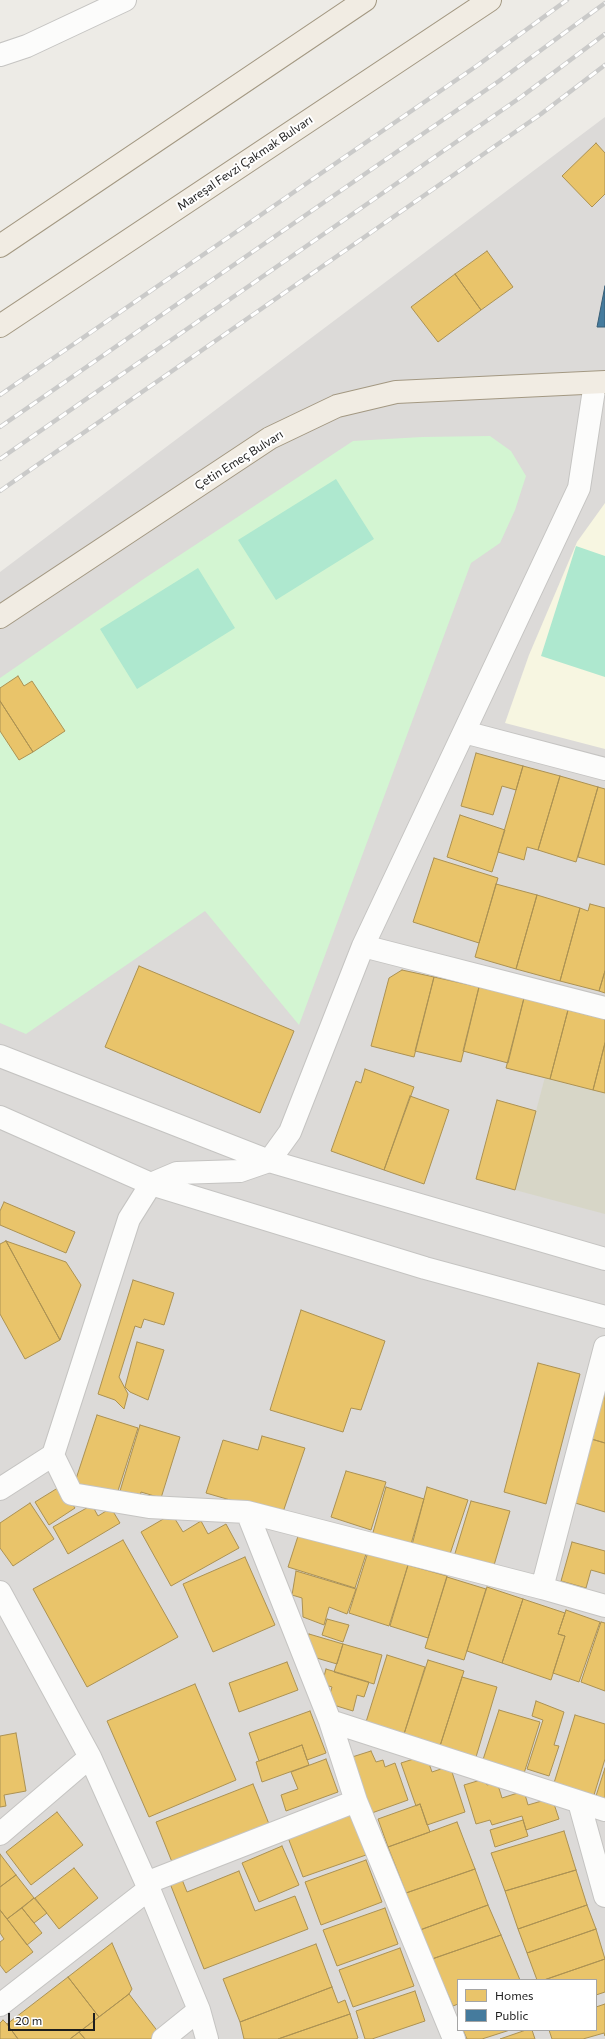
<!DOCTYPE html>
<meta charset="utf-8">
<style>
body{margin:0}
#map{position:relative;width:605px;height:2039px;overflow:hidden;background:#edebe6;font-family:Commissioner,sans-serif}
canvas{display:block}
.legend{position:absolute;left:457px;top:1979px;width:140px;height:52px;box-sizing:border-box;background:#fff;border:1px solid #a5a5a5;margin:0;padding:5px 7px;list-style:none;font-size:12px;color:#1e1e1e}
.legend li{display:flex;align-items:center;gap:8px;height:20px}
.legend b{width:20px;border:1px solid #a5a5a5}
.scale{position:absolute;left:8px;top:2013px;width:87px;height:18px;box-sizing:border-box;border:2px solid #1e1e1e;border-top:0;padding-left:5px;font-size:12px;line-height:14px;white-space:nowrap;color:#1e1e1e;-webkit-text-stroke:3px #fff;paint-order:stroke}
</style>
<div id="map">
<canvas width="605" height="2039"></canvas>
<ul class="legend">
<li><b style="height:11px;background:#e9c46a"></b>Homes</li>
<li><b style="height:11px;background:#457b9d"></b>Public</li>
</ul>
<div class="scale">20 m</div>
</div>
<script>
const g = document.querySelector('canvas').getContext('2d');
g.lineJoin = 'round';
function paint(path, color) { g.fillStyle = color; g.fill(path, 'evenodd'); }
const poly = rows => new Path2D(rows.map(r => 'M' + r).join(''));
function strokePath(path, color, width, dash) { g.strokeStyle = color; g.lineWidth = width; g.lineCap = dash ? 'butt' : 'round'; g.setLineDash(dash || []); g.stroke(path); }
function label(font, color, halo, rows, align = 'center') {
  g.font = font + ' Commissioner,sans-serif'; g.lineWidth = 4; g.setLineDash([]); g.textBaseline = 'middle'; g.strokeStyle = halo; g.fillStyle = color; for (const [text, x, y, turn = 0] of rows) {
    g.save(); g.translate(x, y); g.rotate((+turn || 0) * Math.PI / 180); g.textAlign = isNaN(turn) ? turn : align; if (halo) g.strokeText(text, 0, 0); g.fillText(text, 0, 0); g.restore();
  }
}
const residential = poly([
 [605,117,605,2039,0,2039,0,572],
 [458,1980,596,1980,596,2030,458,2030]
]);
const education = poly([
 [605,503,605,749,505,723,529,655,577,542]
]);
const construction = poly([
 [545,1077,605,1093,605,1214,515,1190]
]);
const park = poly([
 [490,436,511,451,526,476,515,510,500,543,471,563,299,1025,205,911,26,1034,0,1023,0,678,145,578,353,441,422,437]
]);
const pitch = poly([
 [336,479,374,539,276,600,238,540],
 [576,546,605,556,605,677,541,656],
 [198,568,235,628,137,689,100,629]
]);
const homes = poly([
 [596,143,605,153,605,194,592,207,562,176,596,143],
 [487,251,513,287,481,310,455,274,487,251],
 [455,274,481,310,438,342,411,307,455,274],
 [18,676,24,686,32,681,65,731,33,752,0,701,0,688,18,676],
 [0,701,33,752,19,760,0,731,0,701],
 [476,753,523,766,516,790,502,786,493,815,461,806,476,753],
 [523,766,560,776,538,850,527,847,524,860,498,852,523,766],
 [560,776,598,787,576,862,538,850,560,776],
 [598,787,605,789,605,865,578,857,598,787],
 [460,815,505,830,492,872,447,857,460,815],
 [434,858,498,878,479,943,413,922,434,858],
 [496,884,537,895,516,969,475,957,496,884],
 [537,895,580,908,560,981,516,969,537,895],
 [590,904,605,908,605,971,599,991,560,981,580,908,588,911,590,904],
 [139,966,294,1031,260,1113,105,1047,139,966],
 [402,970,434,977,414,1057,371,1046,389,978,402,970],
 [605,971,605,993,599,991,605,971],
 [434,977,479,987,461,1062,415,1051,434,977],
 [479,987,524,998,508,1063,463,1051,479,987],
 [524,998,568,1010,550,1079,506,1068,524,998],
 [568,1010,605,1019,605,1043,593,1090,550,1079,568,1010],
 [605,1043,605,1093,593,1090,605,1043],
 [365,1069,414,1087,384,1170,331,1151,356,1081,361,1083,365,1069],
 [410,1096,449,1110,424,1184,384,1170,410,1096],
 [497,1100,536,1111,515,1190,476,1179,497,1100],
 [4,1202,75,1232,66,1253,0,1225,0,1211,4,1202],
 [6,1241,60,1340,25,1359,0,1314,0,1244,6,1241],
 [6,1241,66,1262,81,1285,60,1340,6,1241],
 [133,1280,174,1293,164,1325,144,1319,141,1328,135,1326,119,1377,128,1394,124,1409,115,1400,98,1394,133,1280],
 [301,1310,385,1341,361,1410,351,1408,343,1432,270,1410,301,1310],
 [137,1342,164,1350,148,1400,130,1392,125,1387,137,1342],
 [538,1363,580,1374,546,1504,504,1492,538,1363],
 [605,1378,605,1443,585,1437,605,1378],
 [97,1415,138,1428,116,1497,74,1485,97,1415],
 [140,1425,180,1437,161,1498,141,1492,140,1497,120,1491,140,1425],
 [262,1436,305,1448,282,1515,206,1493,223,1440,258,1450,262,1436],
 [591,1439,605,1443,605,1512,572,1502,591,1439],
 [346,1471,386,1482,371,1530,331,1517,346,1471],
 [61,1486,75,1508,49,1525,35,1502,61,1486],
 [386,1487,424,1499,409,1551,372,1536,386,1487],
 [427,1487,468,1500,449,1557,412,1545,427,1487],
 [471,1501,510,1511,492,1572,453,1560,471,1501],
 [30,1503,54,1539,13,1566,0,1548,0,1523,30,1503],
 [92,1505,98,1516,111,1508,120,1523,68,1554,53,1527,92,1505],
 [172,1514,183,1532,201,1521,208,1534,226,1524,239,1548,171,1586,141,1532,172,1514],
 [300,1530,367,1551,355,1588,288,1567,300,1530],
 [123,1540,178,1637,87,1687,33,1589,123,1540],
 [572,1542,605,1551,605,1574,591,1570,586,1588,561,1581,572,1542],
 [368,1552,408,1565,389,1626,349,1613,368,1552],
 [245,1557,275,1625,213,1652,183,1584,245,1557],
 [408,1565,447,1576,428,1638,390,1626,408,1565],
 [296,1571,356,1589,347,1614,329,1607,324,1625,303,1617,302,1598,292,1595,296,1571],
 [447,1577,486,1589,464,1660,425,1648,447,1577],
 [487,1587,523,1599,502,1663,467,1651,487,1587],
 [523,1599,565,1613,558,1634,565,1636,551,1680,502,1663,523,1599],
 [566,1610,600,1622,579,1682,553,1673,565,1636,558,1634,566,1610],
 [327,1619,349,1625,343,1642,322,1635,327,1619],
 [601,1622,605,1623,605,1691,581,1682,601,1622],
 [309,1634,343,1644,337,1664,303,1654,309,1634],
 [343,1644,382,1655,374,1684,334,1672,343,1644],
 [387,1655,425,1667,404,1734,366,1722,387,1655],
 [428,1660,464,1671,440,1746,404,1734,428,1660],
 [287,1662,298,1690,239,1712,229,1683,287,1662],
 [326,1669,369,1682,364,1697,357,1695,353,1711,327,1703,332,1687,322,1684,326,1669],
 [462,1677,497,1687,476,1757,440,1746,462,1677],
 [195,1684,236,1780,149,1817,107,1721,195,1684],
 [536,1701,564,1712,554,1745,559,1746,549,1776,527,1769,543,1720,532,1716,536,1701],
 [499,1710,540,1722,521,1783,480,1769,499,1710],
 [310,1711,326,1753,307,1760,302,1745,259,1761,249,1733,310,1711],
 [575,1715,605,1724,605,1759,594,1795,554,1783,575,1715],
 [16,1733,26,1791,4,1795,6,1806,0,1807,0,1736,16,1733],
 [302,1745,309,1765,262,1782,256,1762,302,1745],
 [371,1751,376,1762,383,1760,385,1767,395,1763,408,1800,369,1814,349,1758,371,1751],
 [426,1755,432,1772,450,1766,465,1812,427,1825,420,1804,416,1806,401,1763,426,1755],
 [326,1759,338,1792,286,1811,281,1795,298,1789,291,1772,326,1759],
 [605,1768,605,1799,596,1796,605,1768],
 [484,1779,487,1785,497,1782,502,1798,524,1791,528,1805,552,1798,559,1819,526,1830,522,1816,492,1825,490,1820,476,1824,464,1785,484,1779],
 [253,1784,271,1829,174,1867,156,1822,253,1784],
 [420,1804,430,1832,388,1847,378,1819,420,1804],
 [57,1812,83,1845,31,1885,6,1852,57,1812],
 [350,1812,366,1855,303,1877,287,1835,350,1812],
 [523,1820,528,1836,495,1847,490,1830,523,1820],
 [457,1822,475,1869,406,1893,388,1847,457,1822],
 [564,1831,576,1870,505,1891,491,1853,564,1831],
 [282,1846,299,1885,259,1902,242,1863,282,1846],
 [0,1854,16,1875,0,1887,0,1854],
 [366,1860,382,1902,321,1925,305,1882,366,1860],
 [74,1868,98,1898,59,1929,35,1898,74,1868],
 [475,1869,488,1905,420,1930,406,1893,475,1869],
 [576,1870,587,1905,518,1929,505,1891,576,1870],
 [239,1871,255,1911,295,1896,308,1929,204,1969,167,1876,179,1872,187,1892,239,1871],
 [16,1875,34,1898,7,1919,0,1910,0,1887,16,1875],
 [34,1898,47,1913,34,1923,22,1908,34,1898],
 [488,1905,501,1935,432,1959,420,1930,488,1905],
 [587,1905,596,1929,527,1953,518,1929,587,1905],
 [22,1908,42,1933,27,1945,7,1919,22,1908],
 [385,1908,398,1944,337,1966,323,1930,385,1908],
 [0,1910,33,1952,6,1973,0,1965,0,1942,4,1939,0,1933,0,1910],
 [596,1929,605,1959,544,1980,537,1980,527,1953,596,1929],
 [501,1935,520,1980,458,1980,458,2004,453,2006,432,1959,501,1935],
 [112,1943,132,1989,129,1994,99,2017,68,1977,112,1943],
 [316,1944,332,1987,240,2022,223,1979,316,1944],
 [400,1948,414,1986,353,2007,339,1970,400,1948],
 [605,1959,605,1992,596,1995,596,1980,544,1980,605,1959],
 [68,1977,99,2017,70,2039,18,2039,7,2024,68,1977],
 [332,1987,338,2003,345,2000,350,2014,278,2039,244,2039,240,2022,332,1987],
 [415,1991,425,2021,372,2039,365,2039,356,2011,415,1991],
 [129,1994,159,2033,151,2039,85,2039,79,2032,129,1994],
 [605,2004,605,2036,604,2033,583,2039,552,2039,549,2030,596,2030,596,2007,605,2004],
 [350,2014,358,2038,356,2039,278,2039,350,2014],
 [3,2020,7,2024,18,2039,0,2039,0,2023,3,2020],
 [463,2030,510,2030,482,2039,467,2039,463,2030],
 [526,2030,532,2030,535,2039,500,2039,526,2030],
 [79,2032,85,2039,70,2039,79,2032]
]);
const public = poly([
 [605,286,605,327,597,327,605,286]
]);
const minor = poly([
 [0,55,27,46,125,0],
 [464,732,605,769],
 [363,946,605,1008],
 [0,1056,269,1161,605,1259],
 [0,1117,151,1184,425,1268,605,1317],
 [53,1455,72,1494,149,1507,247,1512,542,1588,605,1606],
 [0,1489,53,1455,129,1219,151,1184,177,1173,240,1171,269,1161,290,1132,363,946,579,488,595,383],
 [247,1512,330,1721,356,1801,454,2039],
 [542,1588,605,1347],
 [0,1592,90,1757,149,1889,199,2010,207,2039],
 [330,1721,605,1810],
 [579,1802,605,1896],
 [0,1834,90,1757],
 [146,1883,356,1801],
 [0,2005,149,1889],
 [163,2039,199,2010]
]);
const major = poly([
 [0,246,365,0],
 [0,326,490,0],
 [0,617,270,438,337,406,396,392,605,382]
]);
const rail = poly([
 [0,395,478,65,567,0],
 [0,427,499,81,605,3],
 [0,459,521,97,605,34],
 [0,491,541,114,605,65]
]);
const streetNames = [
 ["Mareşal Fevzi Çakmak Bulvarı",245,163,-34],
 ["Çetin Emeç Bulvarı",239,460,-32]
];
paint(residential, '#dcdad8');
paint(education, '#f7f6e1');
paint(construction, '#d7d6c7');
paint(park, '#d3f5d2');
paint(pitch, '#aee8cf');
paint(homes, '#e9c46a');
strokePath(homes, '#ac9253', 1);
paint(public, '#457b9d');
strokePath(public, '#395f77', 1);
strokePath(minor, '#c5c4c2', 24);
strokePath(major, '#a39882', 24);
strokePath(minor, '#fcfcfb', 22);
strokePath(major, '#f1ece3', 22);
strokePath(rail, '#cacac9', 4.5);
strokePath(rail, '#fff', 3, [9]);
label('12px', '#1e1e1e', '#fff', streetNames);
</script>
